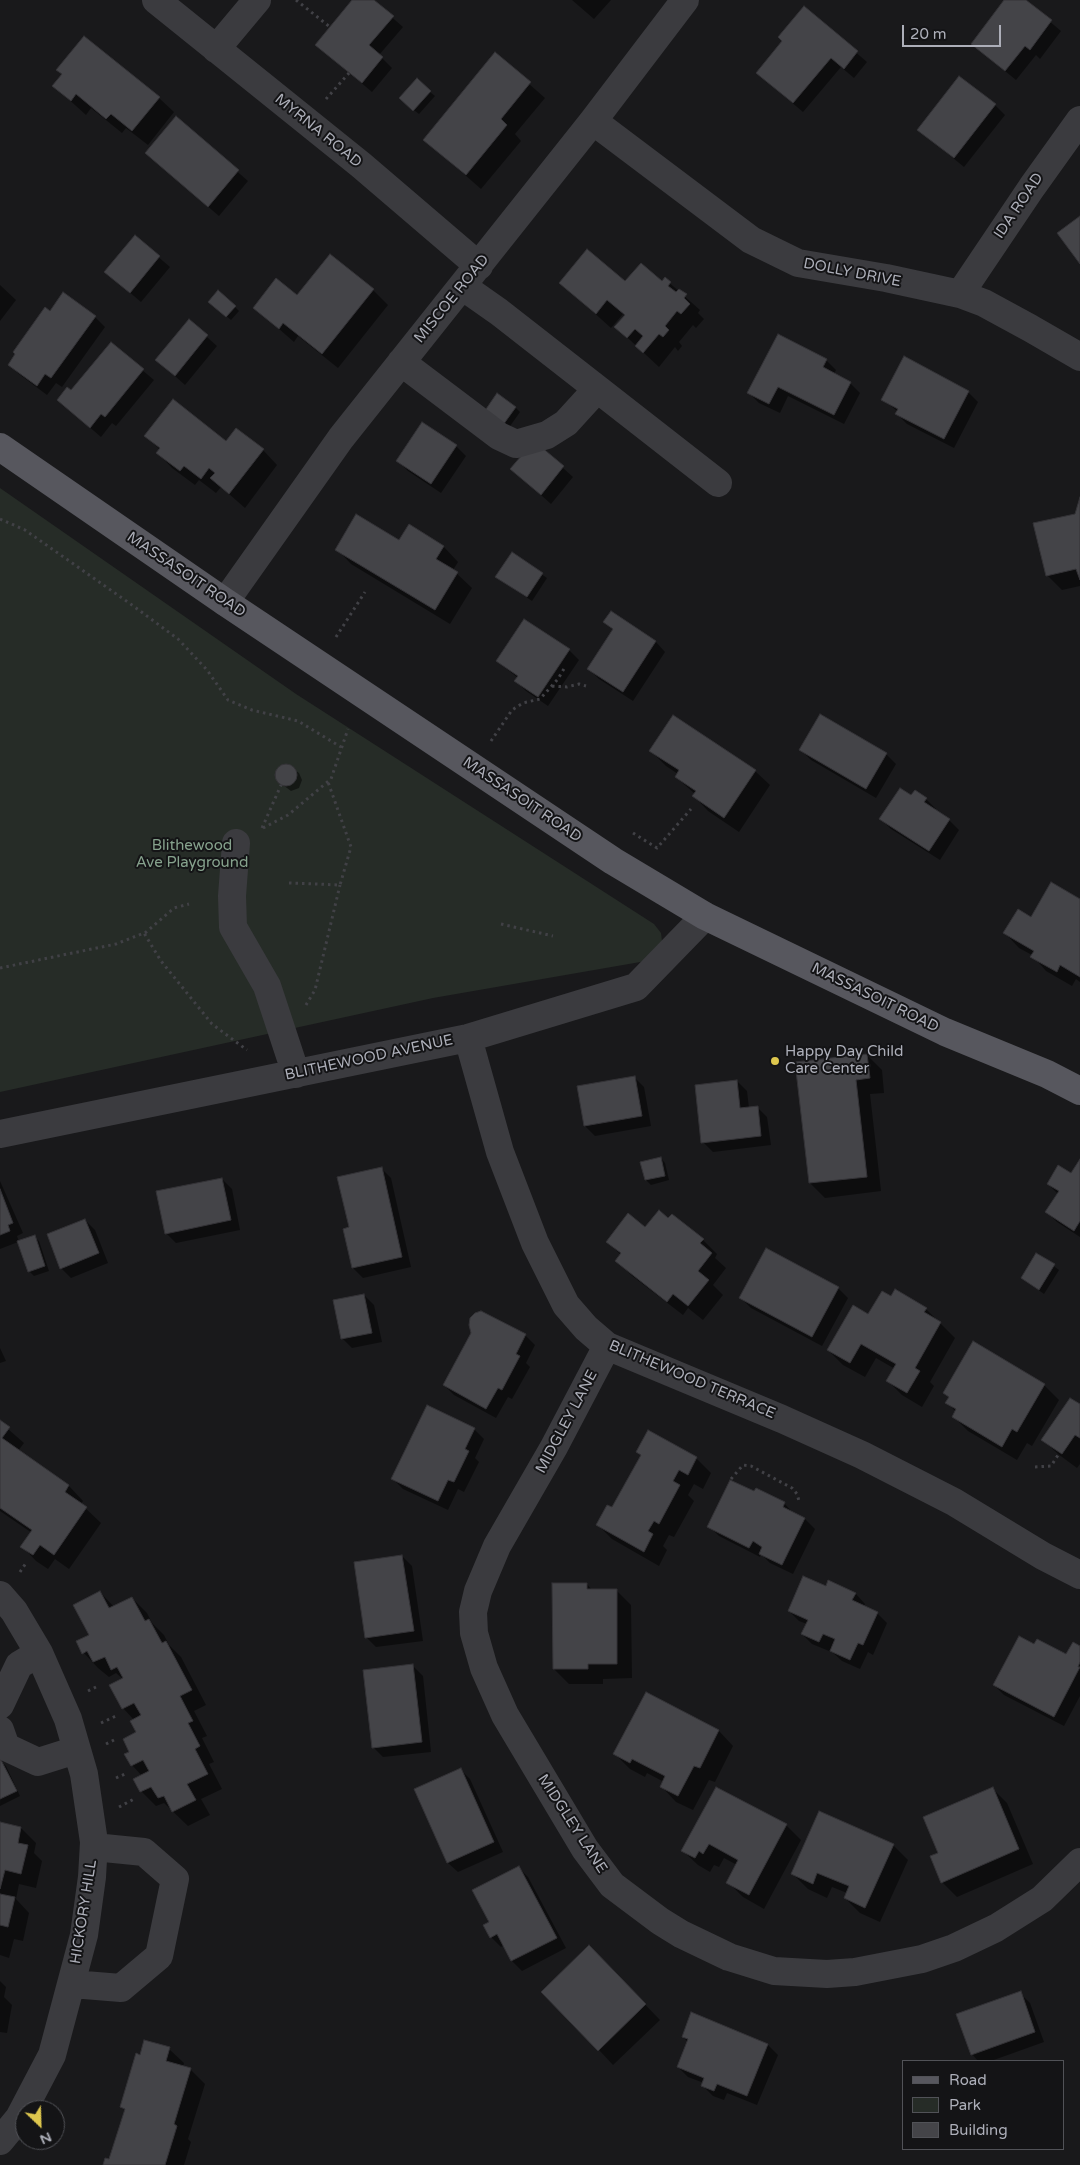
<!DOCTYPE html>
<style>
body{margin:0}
#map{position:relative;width:1080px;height:2165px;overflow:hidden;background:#19191b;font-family:"Varela Round",sans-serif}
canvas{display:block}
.legend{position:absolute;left:902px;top:2060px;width:162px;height:90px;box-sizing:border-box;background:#141416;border:1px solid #515257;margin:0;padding:6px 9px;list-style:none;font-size:15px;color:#adafb9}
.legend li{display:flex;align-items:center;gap:10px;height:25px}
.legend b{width:25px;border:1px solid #515257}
.north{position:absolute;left:15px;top:2100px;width:50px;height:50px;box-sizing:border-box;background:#141416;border:1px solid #515257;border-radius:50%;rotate:156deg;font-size:14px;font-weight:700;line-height:20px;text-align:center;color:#adafb9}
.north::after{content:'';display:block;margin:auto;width:18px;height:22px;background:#dec74e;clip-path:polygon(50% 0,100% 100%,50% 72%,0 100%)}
.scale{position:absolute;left:902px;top:25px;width:99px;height:22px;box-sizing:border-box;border:2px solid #adafb9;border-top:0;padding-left:6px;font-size:15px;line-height:18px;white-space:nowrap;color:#adafb9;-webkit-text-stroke:4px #141416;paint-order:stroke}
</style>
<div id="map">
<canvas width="1080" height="2165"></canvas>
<ul class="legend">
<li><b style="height:6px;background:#57575e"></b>Road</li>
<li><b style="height:14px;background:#262c27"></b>Park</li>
<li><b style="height:14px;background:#444448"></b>Building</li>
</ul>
<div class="north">N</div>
<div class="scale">20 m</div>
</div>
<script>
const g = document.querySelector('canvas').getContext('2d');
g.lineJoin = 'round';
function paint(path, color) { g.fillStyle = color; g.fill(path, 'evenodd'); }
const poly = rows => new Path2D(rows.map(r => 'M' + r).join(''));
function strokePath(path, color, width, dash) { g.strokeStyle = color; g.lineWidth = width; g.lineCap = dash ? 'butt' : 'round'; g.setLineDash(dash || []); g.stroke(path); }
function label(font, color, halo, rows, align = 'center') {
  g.font = font + ' "Varela Round",sans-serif'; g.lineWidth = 4; g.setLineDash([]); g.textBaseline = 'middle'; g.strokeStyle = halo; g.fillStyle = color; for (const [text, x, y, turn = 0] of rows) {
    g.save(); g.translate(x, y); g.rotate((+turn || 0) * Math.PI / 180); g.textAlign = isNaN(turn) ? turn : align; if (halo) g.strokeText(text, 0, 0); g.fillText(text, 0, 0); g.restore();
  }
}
const green = poly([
 [0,488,296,694,654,924,661,933,662,941,646,961,433,998,0,1092]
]);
const shadow = poly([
 [354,0,372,0,403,27,379,55,392,68,372,92,317,45],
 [572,0,611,0,594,19],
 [1006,0,1024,0,1061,31,1040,59,1036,55,1016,80,972,44],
 [804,8,867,62,854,78,841,67,803,112,757,73,784,41],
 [495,54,545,98,515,134,521,141,481,189,424,139],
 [54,86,159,98,174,112,148,145,126,128,122,133,91,108,86,115],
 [430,92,435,96,419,114,405,103],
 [995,105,1005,115,964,167,919,130],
 [176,118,248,181,219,216,157,163],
 [135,237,170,267,141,302,106,272],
 [331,256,373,290,388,305,338,368,298,336,294,342,255,308,298,297],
 [665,279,700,310,698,313,704,319,696,328,693,325,679,342,682,346,678,351,675,347,659,367,616,327,625,316,623,314,611,328,561,283,662,282],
 [0,285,16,300,0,321],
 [215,306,235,307,239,311,231,320],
 [50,312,95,317,105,327,62,387,56,383,47,395,19,374,9,365],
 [189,321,217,346,185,385,157,360],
 [111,344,154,380,116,426,112,423,101,437,58,400,71,392],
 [826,360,836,370,834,374,850,383,860,393,844,424,788,396,780,413,759,403,749,393],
 [968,392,978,402,954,448,907,424,897,414,898,412,883,399],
 [515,407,520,412,508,429,490,417],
 [146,435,226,442,263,450,277,465,245,508,221,487,216,493,199,480,195,485,172,468,158,453,160,450],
 [534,442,573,477,551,504,522,478],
 [456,446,466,456,441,493,408,471,398,461],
 [1080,500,1080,586,1062,590,1047,575,1076,515],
 [409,526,444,547,458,562,453,570,472,588,450,624,351,564,337,549,399,542],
 [512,554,547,578,532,601,502,581],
 [611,613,656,642,665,652,633,701,599,679,589,669,614,631,605,622],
 [569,650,579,660,548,706,526,691,516,681,518,678,497,661],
 [801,750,886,754,896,764,876,798,811,760],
 [651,751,755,771,770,785,739,832,708,811,694,796,695,794,676,777,678,774,666,766],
 [287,764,299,773,302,780,299,788,291,791,279,782,275,775,279,767],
 [912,797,926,799,936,809,935,810,949,820,959,830,940,860,891,829,881,819],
 [1080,900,1080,982,1076,979,1072,986,1046,971,1032,955,1019,948,1005,933,1031,918],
 [867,1055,882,1070,884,1093,870,1094,881,1191,825,1198,810,1183],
 [634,1077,644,1087,651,1126,595,1136,585,1126],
 [737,1081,747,1091,749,1108,757,1107,767,1117,771,1145,713,1152,703,1142],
 [661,1158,665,1163,669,1180,651,1185,646,1180,642,1163],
 [1080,1161,1080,1237,1057,1222,1047,1212,1058,1194,1048,1184,1071,1175],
 [381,1168,391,1178,411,1267,363,1278,353,1268,350,1228],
 [222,1179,232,1189,240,1230,176,1243,166,1233],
 [0,1181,23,1233,17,1236,19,1242,34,1237,39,1241,49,1271,34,1276,29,1271,18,1242,0,1249],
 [668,1219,703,1240,717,1254,715,1258,726,1268,713,1285,723,1295,703,1320,688,1308,683,1315,631,1275,617,1260,621,1255,608,1242],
 [85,1220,95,1230,108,1263,71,1278,61,1268],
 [1037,1254,1059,1270,1044,1294,1022,1278],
 [838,1288,848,1298,822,1346,751,1308,741,1298],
 [364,1295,374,1305,382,1342,352,1348,342,1338],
 [891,1298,926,1309,955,1338,930,1382,934,1386,922,1407,902,1395,888,1381,895,1369,876,1358,865,1377,843,1365,828,1350],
 [473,1333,525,1335,535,1345,526,1363,530,1367,512,1399,508,1397,496,1418,454,1395,444,1385],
 [973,1343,1044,1385,1059,1400,1032,1446,1027,1443,1017,1460,968,1431,953,1416,956,1412,947,1402,950,1398,944,1393],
 [0,1348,6,1361,0,1363],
 [1080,1406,1080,1464,1077,1468,1058,1454,1043,1440],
 [0,1422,24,1443,18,1451,69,1486,83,1501,81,1504,101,1523,69,1569,55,1559,48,1569,36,1561,22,1546,32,1533,0,1511],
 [474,1429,484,1439,475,1458,479,1462,464,1492,458,1489,448,1510,403,1489,393,1479],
 [637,1452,696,1458,711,1473,703,1489,694,1484,688,1495,694,1501,674,1537,669,1535,663,1546,667,1550,659,1566,612,1539,597,1524,612,1508,641,1456],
 [755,1493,784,1503,794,1514,805,1519,815,1529,793,1574,770,1563,761,1554,760,1557,719,1536,709,1526],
 [402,1556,412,1566,423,1641,376,1647,366,1637],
 [587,1584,592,1590,616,1590,631,1605,632,1678,603,1679,603,1684,569,1684,554,1669],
 [827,1588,856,1594,865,1604,864,1607,877,1613,887,1623,873,1655,868,1652,860,1669,842,1661,830,1650,829,1651,812,1644,802,1634,807,1624,799,1621,789,1611],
 [100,1592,114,1607,132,1598,147,1613,152,1623,164,1635,169,1645,181,1657,206,1705,194,1711,207,1736,202,1738,214,1762,209,1764,222,1789,201,1799,210,1815,188,1826,164,1803,156,1806,142,1792,135,1780,142,1776,132,1765,131,1752,137,1733,134,1720,123,1708,123,1679,116,1673,109,1677,98,1668,84,1653,78,1642,90,1635],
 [1035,1646,1066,1656,1080,1647,1080,1696,1064,1726,1004,1695,994,1685],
 [413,1666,423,1676,431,1752,383,1757,373,1747],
 [646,1693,719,1731,733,1746,715,1782,709,1780,693,1810,676,1802,662,1787,664,1782,647,1773,645,1777,630,1769,615,1754],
 [1,1761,6,1766,20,1796,0,1806],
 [460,1769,470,1779,503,1852,458,1872,448,1863],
 [992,1788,1007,1803,1033,1864,957,1897,942,1882,940,1853],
 [716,1789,786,1825,801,1840,764,1909,743,1897,728,1882,737,1865,724,1858,719,1867,714,1865,710,1872,698,1865,683,1851],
 [0,1823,21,1828,36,1843,34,1853,42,1861,36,1888,19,1884,16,1899,29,1913,23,1941,14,1939,9,1958,0,1955],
 [893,1845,908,1860,880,1922,860,1913,845,1898,847,1893,832,1887,827,1898,808,1889,793,1874],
 [518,1867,528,1877,566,1948,522,1971,512,1961,504,1945,501,1947,491,1937,491,1922],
 [604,1962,660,2020,613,2065,599,2050],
 [0,1981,6,1987,4,1997,12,2005,7,2033,0,2032],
 [1020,1993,1030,2003,1044,2042,991,2061,978,2061,972,2054],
 [683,2037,768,2045,778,2055,757,2105,727,2093,724,2100,713,2096,703,2086,704,2083,688,2077,678,2067,688,2042],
 [169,2049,184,2063,183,2067,190,2069,205,2084,188,2139,191,2142,184,2165,104,2165,110,2160,126,2111,121,2107,141,2056]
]);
const building = poly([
 [352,0,374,0,394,16,369,45,383,57,362,83,315,45,352,0],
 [1004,0,1026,0,1052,20,1030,50,1025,46,1005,71,971,44,1004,0],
 [804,6,858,51,844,69,831,58,793,103,756,73,782,41,778,37,804,6],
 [84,36,160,97,132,131,111,114,106,119,76,94,71,101,52,86,62,74,56,70,84,36],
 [495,52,531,82,501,119,507,125,466,175,423,140,495,52],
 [959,76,996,104,954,158,917,130,959,76],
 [417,78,431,91,413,111,399,98,417,78],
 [176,116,239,170,208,207,145,153,176,116],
 [1080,216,1080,264,1057,233,1080,216],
 [135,235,160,256,130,293,104,272,135,235],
 [587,249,625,281,641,263,662,281,665,277,671,282,668,286,676,292,679,289,687,294,684,298,690,304,681,314,677,311,665,326,669,330,663,337,659,334,643,353,635,346,643,336,635,329,627,338,614,327,625,315,607,300,596,314,559,283,587,249],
 [330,254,374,289,322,354,283,323,279,329,253,308,276,278,297,295,330,254],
 [218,290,236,306,226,317,208,302,218,290],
 [63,292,96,316,51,378,45,374,37,386,8,365,15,354,13,352,45,307,50,311,63,292],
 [189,319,208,335,175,376,155,360,189,319],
 [778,334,827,359,823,367,851,382,834,415,778,387,769,404,747,393,778,334],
 [111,342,144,369,105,417,101,414,90,428,57,400,67,387,71,390,111,342],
 [904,356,969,391,944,439,895,414,898,409,881,400,904,356],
 [497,393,516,407,503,425,484,412,497,393],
 [173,399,226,441,236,428,264,449,229,494,210,478,215,473,209,468,201,479,184,466,180,471,156,453,160,448,144,436,173,399],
 [422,422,457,445,431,484,396,461,422,422],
 [534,441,564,466,541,495,510,469,534,441],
 [1080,497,1080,580,1076,569,1046,576,1033,523,1075,514,1080,497],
 [356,514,399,540,409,524,444,546,436,559,458,572,435,610,335,550,356,514],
 [512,552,543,573,527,597,495,577,512,552],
 [611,611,656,641,623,692,587,669,613,629,603,622,611,611],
 [524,619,570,649,538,697,514,681,518,676,496,661,524,619],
 [820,714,887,753,866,789,799,750,820,714],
 [673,715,756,770,724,818,692,796,696,791,675,777,679,770,649,751,673,715],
 '275 775a11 11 0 1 1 22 0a11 11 0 1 1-22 0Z',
 [900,788,911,795,915,790,927,798,924,802,950,819,929,851,879,819,900,788],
 [1051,882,1080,899,1080,977,1060,965,1057,972,1030,957,1034,951,1003,933,1018,909,1031,917,1051,882],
 [867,1054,870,1078,856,1080,867,1177,809,1183,795,1062,867,1054],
 [635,1076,642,1116,584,1126,577,1086,635,1076],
 [737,1080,740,1108,758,1106,761,1136,701,1143,695,1085,737,1080],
 [661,1157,665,1176,645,1180,640,1162,661,1157],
 [1080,1159,1080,1221,1074,1231,1045,1212,1059,1191,1047,1184,1058,1165,1071,1173,1080,1159],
 [382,1167,402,1257,352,1268,343,1229,349,1227,337,1177,382,1167],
 [222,1178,231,1220,165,1234,156,1191,222,1178],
 [0,1189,13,1223,8,1225,10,1231,0,1235,0,1189],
 [659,1210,668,1218,672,1214,704,1239,700,1243,712,1253,698,1271,709,1280,688,1306,673,1294,667,1302,615,1261,621,1253,606,1242,628,1213,645,1227,659,1210],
 [85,1219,99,1253,60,1269,47,1234,85,1219],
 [35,1235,45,1266,28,1272,17,1241,35,1235],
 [766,1248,839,1287,812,1337,739,1298,766,1248],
 [1036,1253,1055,1264,1039,1290,1021,1278,1036,1253],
 [895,1289,927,1308,924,1312,941,1322,915,1368,920,1371,907,1393,886,1381,896,1364,861,1344,850,1363,827,1350,853,1305,868,1314,882,1291,891,1296,895,1289],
 [364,1294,372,1333,341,1339,333,1300,364,1294],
 [481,1311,526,1334,516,1354,520,1356,502,1390,498,1388,486,1409,443,1385,471,1333,469,1325,470,1318,475,1313,481,1311],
 [973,1341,1045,1384,1017,1432,1012,1429,1002,1447,952,1417,956,1409,945,1403,949,1397,943,1393,973,1341],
 [1070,1398,1080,1404,1080,1438,1075,1435,1062,1454,1041,1440,1070,1398],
 [427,1405,475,1428,465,1449,469,1451,454,1482,448,1480,438,1501,391,1479,427,1405],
 [0,1420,10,1427,2,1438,69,1485,65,1492,87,1507,54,1555,40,1545,33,1555,20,1547,32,1530,0,1508,0,1420],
 [648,1430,697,1457,688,1475,679,1470,673,1481,680,1485,659,1524,654,1521,648,1531,653,1534,644,1552,596,1525,607,1505,612,1507,641,1455,636,1452,648,1430],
 [730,1480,754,1491,756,1488,785,1502,783,1507,805,1518,782,1565,759,1554,762,1547,753,1541,749,1548,707,1527,730,1480],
 [402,1555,414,1631,365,1638,354,1562,402,1555],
 [803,1576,826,1586,828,1580,856,1593,852,1600,878,1612,863,1645,858,1643,850,1660,830,1651,835,1639,823,1634,819,1642,801,1634,808,1620,788,1611,803,1576],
 [552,1583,587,1583,587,1589,617,1589,617,1664,588,1664,588,1669,553,1669,552,1583],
 [100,1591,109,1608,132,1597,145,1621,149,1619,162,1643,166,1641,192,1690,180,1696,193,1721,188,1723,200,1746,195,1749,208,1774,187,1784,196,1800,172,1812,164,1796,158,1798,151,1787,140,1792,133,1779,149,1771,143,1760,131,1766,124,1754,129,1752,123,1739,136,1732,130,1721,141,1715,134,1703,122,1709,109,1685,123,1678,117,1667,111,1670,105,1657,93,1662,87,1651,82,1654,76,1641,89,1635,73,1605,100,1591],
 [1019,1636,1034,1644,1037,1639,1066,1654,1073,1642,1080,1646,1080,1662,1078,1667,1080,1667,1054,1717,993,1685,1019,1636],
 [413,1664,422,1742,372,1748,363,1670,413,1664],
 [646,1692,719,1730,700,1768,694,1766,678,1796,660,1787,665,1776,632,1759,630,1763,613,1754,646,1692],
 [0,1760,1,1760,17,1791,0,1799,0,1760],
 [461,1768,494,1842,447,1863,414,1789,461,1768],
 [716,1787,787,1824,749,1895,726,1883,738,1860,709,1844,703,1854,699,1851,695,1858,681,1851,716,1787],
 [993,1787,1019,1849,941,1883,930,1856,938,1853,923,1817,993,1787],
 [819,1811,894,1844,865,1908,844,1898,849,1886,817,1873,813,1884,791,1874,819,1811],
 [0,1822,21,1827,18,1843,28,1845,21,1874,5,1870,0,1889,0,1822],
 [519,1866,557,1938,511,1961,497,1934,490,1938,483,1925,489,1922,472,1890,519,1866],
 [0,1894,15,1897,8,1927,0,1925,0,1894],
 [589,1945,646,2004,598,2051,541,1992,589,1945],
 [1021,1991,1035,2032,971,2055,956,2014,1021,1991],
 [691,2012,768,2044,747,2096,717,2084,714,2091,701,2086,704,2078,677,2067,688,2039,682,2037,691,2012],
 [144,2040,170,2047,166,2061,191,2068,174,2124,177,2126,165,2165,103,2165,105,2158,109,2159,125,2109,120,2107,136,2053,140,2055,144,2040]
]);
const path = poly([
 [296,0,330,27],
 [326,99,349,73],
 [0,519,25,530,132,605,178,639,207,670,228,700,252,710,298,721,341,747],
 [336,637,365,592],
 [552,686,567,687,579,684,586,686],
 [491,741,512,710,523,703,540,699,558,679,565,667],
 [262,828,281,785],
 [263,828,288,815,331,779,348,729],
 [633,833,657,848,691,809],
 [289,883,340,885,351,847,328,782],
 [501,924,553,936],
 [145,933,174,908,189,904],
 [0,968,116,944,144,933,161,961,212,1024,247,1050],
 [306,1005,315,990,340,885],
 [1035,1467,1051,1466,1060,1452],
 [731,1479,743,1465,751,1466,792,1488,797,1494,799,1501],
 [20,1572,26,1563],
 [88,1691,96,1687],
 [101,1723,116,1716],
 [106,1744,114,1740],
 [116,1778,125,1774],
 [119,1807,134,1799]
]);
const minor = poly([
 [156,0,361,165,479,266],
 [216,49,257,0],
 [593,121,751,240,798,263,886,278,960,294,984,303,1030,328,1080,357],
 [462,286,499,312,718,483],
 [960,294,1032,187,1080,120],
 [401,362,499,436,516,444,547,435,566,423,597,389],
 [225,602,341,438,593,121,685,0],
 [236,843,232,896,233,927,267,986,296,1074],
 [468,1038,500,1152,535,1243,566,1305,586,1328,607,1346,782,1419,862,1455,954,1502,1043,1556,1080,1575],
 [0,1134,468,1038,636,987,705,916],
 [607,1346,554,1447,497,1546,478,1591,473,1612,474,1633,484,1668,505,1715,585,1849,612,1885,660,1921,681,1934,729,1957,774,1971,827,1974,855,1972,922,1959,954,1948,996,1928,1042,1899,1080,1862],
 [0,1595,14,1611,39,1653,68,1719,84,1774,94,1842,92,1877,84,1935,52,2055,19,2118,0,2141],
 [0,1705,19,1665,39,1653],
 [0,1730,6,1747,38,1762,76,1750],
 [72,1984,121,1988,159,1956,175,1879,144,1852,94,1847]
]);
const major = poly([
 [0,447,225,602,613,861,705,916,945,1032,1047,1074,1080,1091]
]);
const markers = [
 [775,1061,5,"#dec74e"]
];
const streetNames = [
 ["MYRNA ROAD",318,131,39],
 ["IDA ROAD",1019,206,-56],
 ["DOLLY DRIVE",852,273,11],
 ["MISCOE ROAD",452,299,-51],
 ["MASSASOIT ROAD",186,575,34],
 ["MASSASOIT ROAD",522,800,34],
 ["MASSASOIT ROAD",875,998,26],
 ["BLITHEWOOD AVENUE",369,1058,-12],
 ["BLITHEWOOD TERRACE",692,1380,23],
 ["MIDGLEY LANE",567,1422,-62],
 ["MIDGLEY LANE",572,1824,57],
 ["HICKORY HILL",84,1912,-81]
];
const parkNames = [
 ["Blithewood",192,846],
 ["Ave Playground",192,863]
];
const poiNames = [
 ["Happy Day Child",785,1052],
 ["Care Center",785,1069]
];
paint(green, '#262c27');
paint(shadow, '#0007');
paint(building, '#444448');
strokePath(building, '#343337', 1);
strokePath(path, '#414146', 3, [2.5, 4]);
strokePath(minor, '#3b3b3f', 28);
strokePath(major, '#57575e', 28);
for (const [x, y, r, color] of markers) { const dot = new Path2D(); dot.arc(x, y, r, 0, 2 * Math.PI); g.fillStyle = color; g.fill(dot); strokePath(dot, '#141416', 2); }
label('15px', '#adafb9', '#141416', streetNames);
label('15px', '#86a28d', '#141416', parkNames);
label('15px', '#adafb9', '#141416', poiNames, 'left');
</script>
